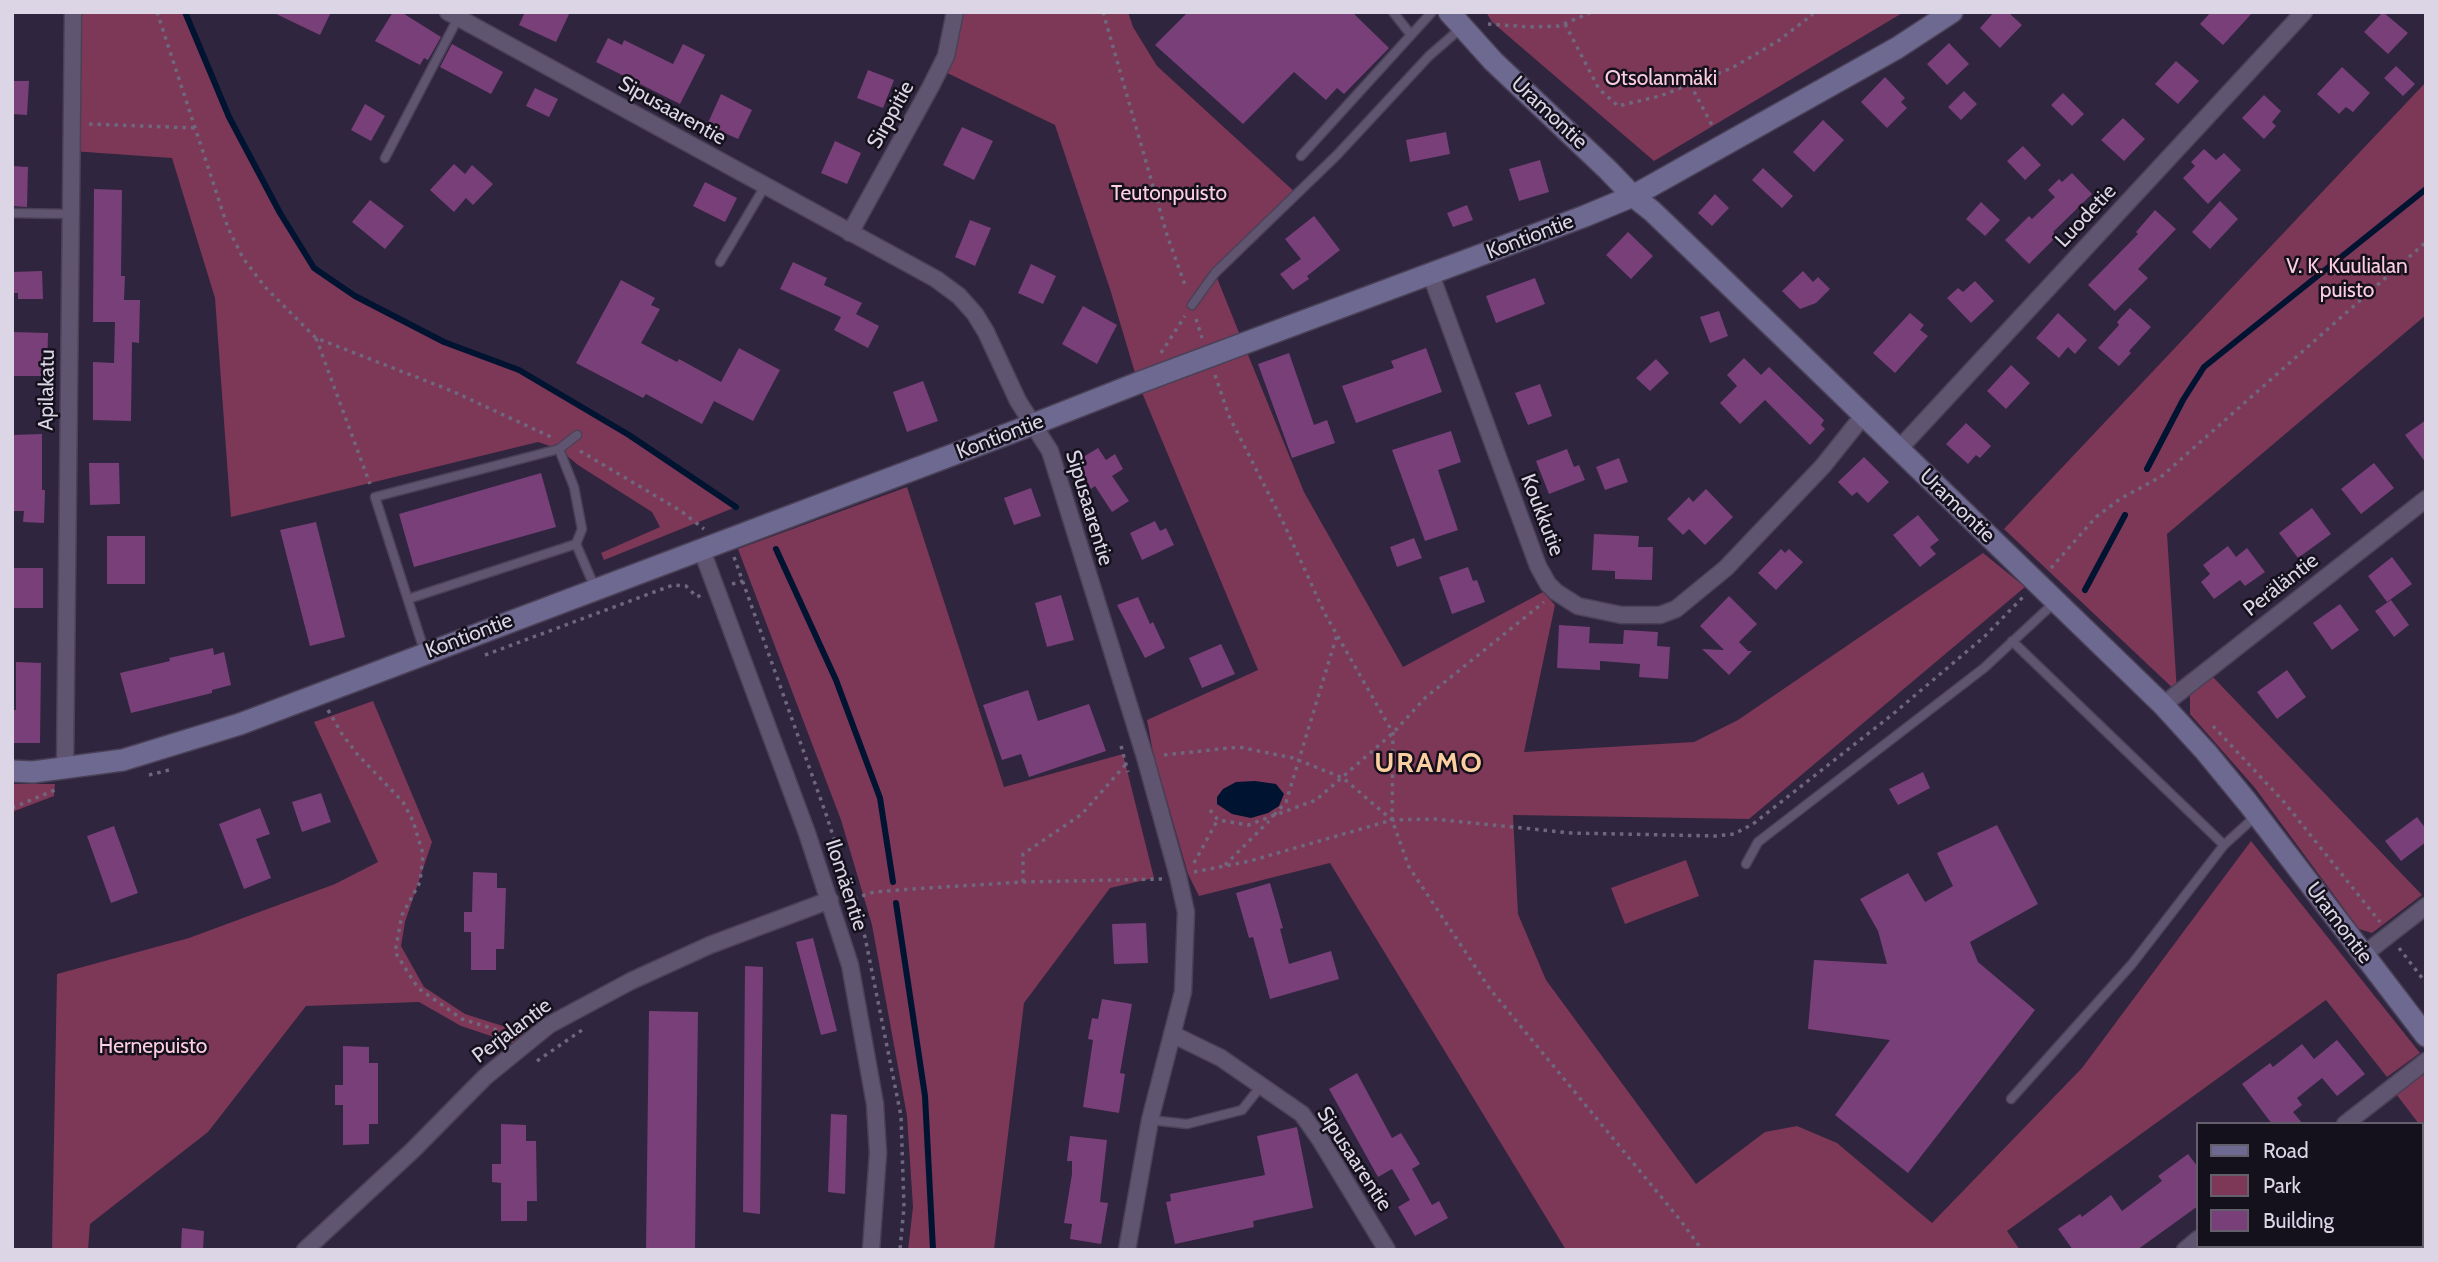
<!DOCTYPE html>
<meta charset="utf-8">
<style>
body{margin:0}
#map{position:relative;width:2438px;height:1262px;overflow:hidden;background:#2f253e;font-family:Cabin,sans-serif}
canvas{display:block}
.frame{position:absolute;inset:0;border:14px solid #dbd5e6;pointer-events:none}
.legend{position:absolute;left:2196px;top:1122px;width:228px;height:126px;box-sizing:border-box;background:#15111c;border:2px solid #645f6d;margin:0;padding:9px 12px;list-style:none;font-size:21px;color:#dbd5e6}
.legend li{display:flex;align-items:center;gap:14px;height:35px}
.legend b{width:35px;border:2px solid #645f6d}
</style>
<div id="map">
<canvas width="2438" height="1262"></canvas>
<div class="frame"></div>
<ul class="legend">
<li><b style="height:9px;background:#6e6990"></b>Road</li>
<li><b style="height:19px;background:#7d3757"></b>Park</li>
<li><b style="height:19px;background:#793f78"></b>Building</li>
</ul>
</div>
<script>
const g = document.querySelector('canvas').getContext('2d');
g.lineJoin = 'round';
function paint(path, color) { g.fillStyle = color; g.fill(path, 'evenodd'); }
const poly = rows => new Path2D(rows.map(r => 'M' + r).join(''));
function strokePath(path, color, width, dash) { g.strokeStyle = color; g.lineWidth = width; g.lineCap = dash ? 'butt' : 'round'; g.setLineDash(dash || []); g.stroke(path); }
function label(font, color, halo, rows, align = 'center') {
  g.font = font + ' Cabin,sans-serif'; g.lineWidth = 5; g.setLineDash([]); g.textBaseline = 'middle'; g.strokeStyle = halo; g.fillStyle = color; for (const [text, x, y, turn = 0] of rows) {
    g.save(); g.translate(x, y); g.rotate((+turn || 0) * Math.PI / 180); g.textAlign = isNaN(turn) ? turn : align; if (halo) g.strokeText(text, 0, 0); g.fillText(text, 0, 0); g.restore();
  }
}
const green = poly([
 [73,12,185,12,229,117,280,213,314,268,355,296,444,342,519,370,629,435,736,507,604,560,601,553,660,527,652,512,578,465,559,449,538,442,231,517,215,298,172,158,71,151],
 [955,12,1128,12,1133,27,1157,66,1297,194,1215,273,1244,345,1304,492,1403,667,1543,592,1555,605,1524,752,1694,742,1738,720,1983,553,2025,587,1749,819,1513,815,1518,914,1546,980,1696,1184,1765,1132,1797,1126,1837,1143,1932,1223,2082,1068,2251,841,2420,1053,2387,1077,2326,1000,2007,1231,2020,1250,1566,1250,1330,863,1199,896,1188,874,1153,752,1147,720,1258,670,1138,383,1110,289,1055,125,939,69],
 [1486,12,1904,12,1654,161,1492,22],
 [2426,82,2426,315,2167,534,2177,692,2004,529],
 [907,487,1004,787,1123,754,1154,878,1110,888,1024,1003,994,1250,908,1250,913,1207,907,1116,872,925,841,820,738,549],
 [2213,677,2422,895,2372,933,2359,929,2255,788,2190,714,2190,695],
 [373,701,432,842,405,922,401,946,424,987,465,1014,531,1035,518,1045,461,1026,419,1002,306,1006,208,1132,90,1224,88,1250,52,1250,57,974,189,938,335,884,378,862,314,722],
 [12,784,55,784,54,796,12,812],
 [1686,860,1699,896,1625,924,1611,888],
 [2426,1073,2426,1133,2422,1124,2419,1124,2396,1094,2420,1075]
]);
const water = poly([
 [1255,781,1276,784,1284,794,1279,806,1268,813,1251,818,1232,814,1217,804,1217,797,1223,789,1236,782]
]);
const stream = poly([
 [185,12,229,117,280,213,314,268,355,296,444,342,519,370,629,435,736,507],
 [2147,469,2183,400,2204,367,2426,189],
 [776,549,836,680,880,798,893,882],
 [2085,590,2125,515],
 [896,903,925,1096,933,1250]
]);
const building = poly([
 [272,12,331,12,320,35],
 [393,12,401,12,441,37,428,60,424,58,420,65,375,41],
 [525,12,570,12,556,42,519,25],
 [1188,12,1352,12,1389,48,1344,94,1337,88,1326,100,1294,72,1243,124,1155,45],
 [1994,12,2008,12,2022,25,2000,48,1980,28],
 [2211,12,2253,12,2223,45,2200,24],
 [2383,12,2408,33,2388,54,2364,32],
 [608,38,622,45,624,40,673,64,683,44,705,55,680,104,596,62],
 [1949,43,1969,64,1947,85,1927,64],
 [452,44,503,72,491,94,440,67],
 [2176,61,2199,81,2178,104,2155,84],
 [2396,66,2415,84,2403,96,2384,78],
 [2342,67,2370,93,2353,112,2346,107,2339,114,2317,94],
 [868,70,894,80,883,108,857,98],
 [1885,77,1905,98,1901,102,1907,108,1887,128,1861,102],
 [12,81,29,81,27,115,12,114],
 [535,88,558,99,549,117,526,106],
 [1964,91,1977,104,1961,120,1948,107],
 [2063,93,2084,114,2072,126,2051,105],
 [721,94,752,110,738,139,707,125],
 [2264,95,2281,111,2272,122,2276,126,2264,139,2242,118],
 [365,104,385,116,371,141,351,130],
 [2123,118,2145,139,2124,161,2101,140],
 [1823,120,1844,140,1814,172,1793,152],
 [962,127,993,141,974,180,943,165],
 [1446,132,1450,154,1410,162,1406,140],
 [835,141,861,153,847,184,821,173],
 [2023,146,2041,165,2025,180,2007,161],
 [2204,149,2216,160,2224,153,2241,170,2208,204,2183,178,2195,166,2191,162],
 [1540,160,1549,192,1519,201,1509,169],
 [454,164,465,174,472,165,493,184,473,205,466,198,454,212,430,190],
 [12,166,28,167,27,207,12,206],
 [1763,168,1793,196,1782,208,1752,180],
 [2072,173,2092,194,2053,232,2057,236,2029,264,2005,240,2029,216,2032,219,2055,197,2048,190,2059,179,2062,182],
 [705,182,737,198,725,222,693,206],
 [94,189,122,190,121,276,125,276,124,300,140,300,139,343,132,342,131,421,93,420,93,362,114,363,115,322,93,322],
 [1715,194,1729,208,1712,226,1698,213],
 [370,200,404,226,385,249,352,222],
 [2220,201,2238,219,2210,249,2192,232],
 [1981,202,2000,220,1985,236,1966,219],
 [1467,205,1473,220,1453,227,1447,213],
 [2155,210,2176,229,2138,269,2148,278,2115,311,2088,285,2138,234,2136,232],
 [1314,216,1340,250,1307,276,1309,279,1293,290,1280,274,1301,259,1285,239],
 [970,220,991,228,975,266,955,257],
 [1628,232,1653,256,1631,279,1606,255],
 [793,262,827,278,824,285,862,303,856,314,879,326,868,348,834,330,841,317,780,289],
 [1031,264,1056,276,1043,304,1018,293],
 [42,271,43,299,18,299,18,293,12,293,12,272],
 [1803,271,1813,282,1818,277,1830,289,1816,303,1800,309,1782,291],
 [1535,278,1545,304,1496,323,1486,296],
 [621,280,655,298,651,305,660,309,641,343,677,362,679,359,721,382,739,348,780,370,753,421,714,401,702,424,646,394,643,398,576,363],
 [1975,281,1994,301,1971,323,1947,298,1958,288,1963,292],
 [1083,306,1117,325,1097,364,1062,344],
 [2130,308,2151,327,2129,351,2131,353,2119,366,2098,348,2119,325,2117,322],
 [1719,311,1728,336,1710,343,1700,317],
 [1910,313,1924,325,1920,330,1928,336,1895,373,1873,353],
 [2058,313,2087,340,2075,354,2068,347,2059,358,2036,338],
 [12,332,48,333,47,376,12,376],
 [1426,348,1442,392,1356,423,1342,386,1394,368,1391,361],
 [1289,353,1314,425,1327,420,1335,443,1292,458,1258,364],
 [1744,358,1761,375,1769,367,1824,420,1821,425,1825,429,1810,445,1765,400,1740,424,1720,403,1737,386,1727,375],
 [1656,359,1669,373,1650,391,1636,378],
 [2011,365,2030,383,2006,409,1987,391],
 [923,381,938,421,907,432,893,392],
 [1540,384,1552,416,1528,425,1515,393],
 [2426,420,2426,463,2405,435],
 [1966,423,1991,446,1980,458,1976,455,1968,464,1946,444],
 [1451,431,1461,462,1438,470,1458,530,1425,541,1392,450],
 [42,434,42,490,45,490,44,523,23,522,24,511,12,511,12,435],
 [1098,448,1106,460,1115,454,1123,469,1112,476,1129,501,1112,512,1095,486,1091,489,1075,462],
 [1567,449,1574,467,1579,465,1585,480,1549,494,1536,461],
 [1864,457,1889,482,1868,503,1857,492,1852,496,1838,482],
 [1619,458,1628,482,1605,490,1596,467],
 [89,463,119,463,120,504,90,505],
 [2374,463,2394,488,2361,514,2341,489],
 [541,473,556,527,414,567,399,514],
 [1031,488,1041,516,1014,525,1004,498],
 [1706,489,1733,517,1705,545,1689,529,1683,535,1667,519,1689,497,1693,502],
 [2312,508,2331,534,2298,558,2279,533],
 [1918,515,1939,540,1930,547,1936,554,1920,567,1893,535],
 [1155,521,1160,531,1166,528,1174,545,1142,560,1130,533],
 [316,522,345,637,310,646,280,530],
 [1594,534,1639,536,1638,547,1653,547,1652,580,1615,579,1615,571,1592,570],
 [107,536,145,536,145,584,107,584],
 [1414,538,1422,558,1397,567,1390,547],
 [2228,546,2236,557,2247,548,2265,572,2245,586,2240,580,2214,599,2201,582,2210,574,2203,565],
 [1781,549,1785,553,1789,549,1803,562,1776,590,1758,573],
 [2392,557,2412,584,2387,602,2368,576],
 [1468,567,1473,581,1477,580,1485,602,1452,614,1439,577],
 [12,568,43,568,43,608,12,608],
 [1061,595,1074,640,1047,647,1035,603],
 [1729,596,1757,624,1739,642,1748,651,1752,651,1729,675,1702,649,1724,650,1700,626],
 [1138,597,1150,624,1153,622,1165,648,1145,658,1117,605],
 [2391,600,2409,625,2394,637,2375,611],
 [2340,604,2359,630,2332,650,2313,623],
 [1559,625,1590,627,1589,643,1623,644,1624,630,1658,632,1657,646,1670,647,1668,679,1639,677,1640,664,1600,661,1600,670,1557,668],
 [1221,644,1235,674,1202,688,1189,658],
 [213,648,214,655,224,652,231,685,212,690,212,693,131,713,120,673,170,661,169,658],
 [16,662,41,663,40,743,12,743,12,710,16,710],
 [2287,670,2306,697,2277,719,2257,692],
 [1028,690,1038,721,1089,704,1106,751,1029,777,1021,754,1002,760,983,705],
 [1923,772,1930,788,1898,805,1889,789],
 [321,793,331,822,302,832,292,802],
 [260,808,270,834,256,839,271,878,244,889,219,824],
 [2417,817,2426,829,2426,842,2401,861,2385,841],
 [1997,825,2038,904,1970,942,1978,962,2035,1010,1908,1173,1835,1115,1890,1040,1808,1029,1814,960,1887,964,1878,931,1860,899,1908,873,1925,902,1953,886,1937,853],
 [114,826,138,893,111,903,87,836],
 [473,872,497,873,497,888,506,888,504,949,496,949,496,970,471,970,471,932,464,932,464,912,472,912],
 [1270,883,1283,928,1280,929,1289,964,1331,951,1339,979,1270,999,1253,937,1249,938,1236,893],
 [1146,923,1148,963,1114,964,1112,924],
 [813,938,837,1031,821,1035,796,942],
 [745,966,763,967,760,1214,743,1212],
 [1102,999,1132,1004,1120,1073,1125,1074,1119,1113,1083,1107,1093,1040,1088,1039,1092,1018,1098,1019],
 [649,1011,698,1012,695,1250,646,1250],
 [2337,1040,2365,1074,2337,1096,2322,1078,2297,1098,2302,1105,2293,1112,2303,1124,2272,1124,2242,1084,2270,1063,2273,1067,2302,1044,2314,1059],
 [343,1046,369,1047,369,1063,378,1063,378,1124,369,1124,369,1144,343,1145,343,1105,335,1105,335,1085,343,1085],
 [1357,1073,1392,1138,1401,1133,1420,1164,1412,1169,1432,1205,1439,1201,1448,1218,1415,1236,1398,1207,1410,1200,1392,1169,1378,1177,1329,1089],
 [831,1114,847,1115,845,1194,828,1192],
 [501,1124,526,1125,526,1141,536,1141,537,1201,527,1201,527,1221,501,1221,501,1183,492,1182,492,1164,501,1164],
 [1297,1127,1313,1208,1253,1221,1254,1227,1175,1244,1166,1202,1171,1201,1170,1194,1265,1175,1257,1136],
 [1070,1136,1107,1140,1100,1202,1108,1203,1101,1244,1070,1239,1072,1224,1064,1223,1072,1174,1072,1161,1067,1161],
 [2188,1154,2198,1167,2198,1206,2137,1250,2073,1250,2058,1229,2080,1214,2082,1217,2111,1195,2122,1211,2162,1181,2158,1176],
 [182,1228,204,1231,203,1250,181,1250]
]);
const path = poly([
 [157,12,228,228,243,258,265,287,316,338,452,391,551,437],
 [1103,12,1167,235,1186,288],
 [1488,24,1529,27,1559,26,1592,12],
 [1565,24,1599,89,1618,106,1660,96,1732,68,1778,41,1812,15,1811,12],
 [1690,84,1714,129],
 [89,124,196,128],
 [1196,319,1202,338],
 [316,338,370,484],
 [1161,353,1185,316],
 [1215,375,1229,416,1284,524,1325,614,1393,733,1392,820,1409,867,1490,989,1681,1221,1702,1250],
 [580,451,681,511,704,529],
 [734,557,827,817,865,937,901,1116,904,1207,900,1250],
 [2051,568,2096,517,2120,499,2162,476,2426,242],
 [732,584,743,581],
 [485,655,673,585,686,586,697,597,701,595],
 [328,710,342,734,358,755,403,802,413,821,423,854,420,882,402,915,395,952,418,988,462,1019,510,1034],
 [2213,726,2284,802,2380,922],
 [1121,746,1128,772],
 [1164,755,1239,747,1293,758,1343,778,1392,820],
 [149,775,169,770],
 [12,808,55,790],
 [1210,810,1218,820,1248,825,1316,800,1393,733,1426,697,1544,602],
 [1274,815,1286,802,1337,635],
 [1194,863,1217,821],
 [1225,865,1269,821],
 [1194,872,1250,861,1392,820,1434,819,1571,833,1716,836,1734,834,1753,824,1893,714,1985,636,2024,596],
 [1023,882,1023,854,1082,814,1126,764],
 [846,901,874,892,912,889,1023,882,1162,879],
 [2399,948,2426,983],
 [537,1061,582,1030]
]);
const lane = poly([
 [1393,12,1411,35],
 [1301,156,1432,12],
 [385,158,458,18],
 [12,213,70,214],
 [720,262,765,186],
 [1192,305,1215,273,1337,155,1429,56,1460,29],
 [559,449,574,487,582,529,576,544],
 [408,599,576,544,595,588],
 [2012,641,2224,845],
 [425,653,375,497,559,449,577,435],
 [1746,864,1758,842,1984,668,2054,603],
 [2011,1099,2132,964,2224,845,2257,815],
 [1150,1120,1187,1124,1242,1110,1261,1086]
]);
const street = poly([
 [448,12,936,279,959,296,975,314,986,332,1018,401,1050,451,1145,757,1178,876,1186,912,1183,992,1150,1120,1127,1250],
 [850,233,931,86,946,56,955,12],
 [1431,275,1538,566,1548,584,1556,592,1578,606,1621,615,1660,615,1676,609,1726,568,1823,466,1863,416],
 [1898,450,2304,12],
 [701,548,807,833,850,965,875,1104,878,1153,871,1250],
 [2163,705,2426,499],
 [65,768,73,12],
 [2363,955,2426,906],
 [1172,1034,1221,1058,1302,1114,1321,1141,1387,1250],
 [2345,1124,2426,1061],
 [305,1250,413,1150,485,1077,549,1025,631,981,710,945,830,900],
 [2185,1250,2198,1239]
]);
const secondary = poly([
 [1449,12,1493,61,1608,170,1633,196,1652,211,1779,333,2163,705,2206,752,2248,803,2426,1036],
 [12,771,33,772,123,760,240,724,1034,424,1138,383,1585,216,1633,196,1897,48,1952,12]
]);
const parkNames = [
 ["Otsolanmäki",1661,79],
 ["Teutonpuisto",1169,194],
 ["V. K. Kuulialan",2347,267],
 ["puisto",2347,291],
 ["Hernepuisto",153,1047]
];
const streetNames = [
 ["Sipusaarentie",672,111,29],
 ["Uramontie",1549,113,43],
 ["Sirppitie",891,115,-61],
 ["Luodetie",2086,216,-47],
 ["Kontiontie",1530,237,-21],
 ["Apilakatu",47,390,-89],
 ["Kontiontie",1000,437,-21],
 ["Uramontie",1957,506,44],
 ["Sipusaarentie",1089,508,73],
 ["Koukkutie",1542,515,69],
 ["Peräläntie",2281,585,-38],
 ["Kontiontie",469,636,-21],
 ["Ilomäentie",846,885,72],
 ["Uramontie",2339,923,53],
 ["Perjalantie",512,1031,-37],
 ["Sipusaarentie",1354,1159,57]
];
const districtNames = [
 ["URAMO",1429,764]
];
paint(green, '#7d3757');
paint(water, '#001431');
strokePath(stream, '#001431', 6);
paint(building, '#793f78');
strokePath(lane, '#4b4157', 11);
strokePath(street, '#4b4157', 19);
strokePath(secondary, '#4b4157', 24);
strokePath(path, '#6f677d', 3.5, [3.5, 5]);
strokePath(lane, '#605571', 8);
strokePath(street, '#605571', 16);
strokePath(secondary, '#6e6990', 21);
label('21px', '#fccee0', '#15111c', parkNames);
label('21px', '#dbd5e6', '#15111c', streetNames);
g.letterSpacing = '2px';
label('bold 28px', '#fbcf9f', '#15111c', districtNames);
g.letterSpacing = '0px';
</script>
